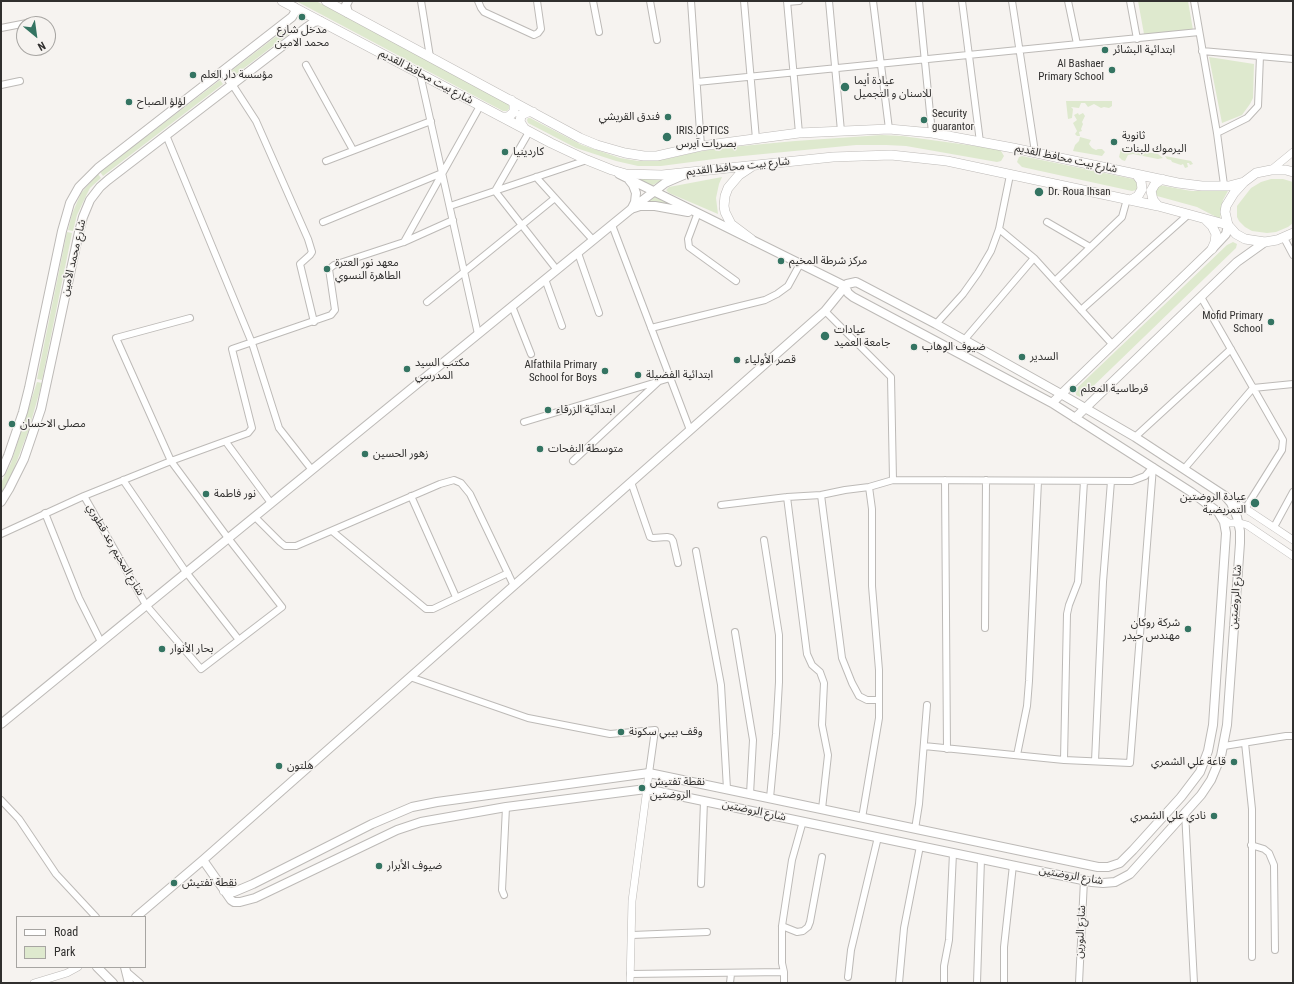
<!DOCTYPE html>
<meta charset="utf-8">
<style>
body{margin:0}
#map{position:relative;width:1294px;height:984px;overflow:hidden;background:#f6f3f0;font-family:"Roboto Condensed",sans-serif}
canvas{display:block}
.frame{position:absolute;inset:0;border:2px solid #302f2e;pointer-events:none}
.legend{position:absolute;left:16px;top:916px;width:130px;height:52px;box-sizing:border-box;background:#f6f3f0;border:1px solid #a7a5a2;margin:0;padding:5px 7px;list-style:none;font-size:12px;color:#302f2e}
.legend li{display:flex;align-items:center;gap:8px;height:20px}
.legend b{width:20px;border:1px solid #a7a5a2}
.north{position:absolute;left:16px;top:16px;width:40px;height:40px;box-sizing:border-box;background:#f6f3f0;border:1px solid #a7a5a2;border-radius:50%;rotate:151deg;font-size:11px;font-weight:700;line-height:16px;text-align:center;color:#302f2e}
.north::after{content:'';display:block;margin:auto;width:14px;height:18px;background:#347462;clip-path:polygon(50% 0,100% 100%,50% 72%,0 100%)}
</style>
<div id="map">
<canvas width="1294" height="984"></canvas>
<div class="frame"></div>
<ul class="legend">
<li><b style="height:5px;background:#fff"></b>Road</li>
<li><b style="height:11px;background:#dee9ce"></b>Park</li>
</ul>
<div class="north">N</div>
</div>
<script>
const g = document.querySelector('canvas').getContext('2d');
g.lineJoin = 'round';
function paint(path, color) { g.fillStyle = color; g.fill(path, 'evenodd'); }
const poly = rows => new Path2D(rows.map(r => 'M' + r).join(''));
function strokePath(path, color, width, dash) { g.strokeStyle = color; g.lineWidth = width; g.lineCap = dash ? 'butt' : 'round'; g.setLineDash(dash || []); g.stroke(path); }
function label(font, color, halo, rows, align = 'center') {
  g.font = font + ' "Roboto Condensed","Noto Sans Arabic",sans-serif'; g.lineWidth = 3; g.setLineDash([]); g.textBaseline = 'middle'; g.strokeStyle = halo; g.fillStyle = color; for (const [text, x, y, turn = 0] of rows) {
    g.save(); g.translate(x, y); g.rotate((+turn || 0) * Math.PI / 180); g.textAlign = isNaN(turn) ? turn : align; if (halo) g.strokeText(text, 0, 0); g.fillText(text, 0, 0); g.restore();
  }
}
const green = poly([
 [296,1,316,1,506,102,509,104,509,109,507,111,503,111],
 [1138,1,1188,1,1193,30,1144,34],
 [287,28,290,33,235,75,231,71],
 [1209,57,1254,64,1253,98,1250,104,1242,115,1222,123],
 [220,80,223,84,103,176,100,172],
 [1066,101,1112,101,1112,106,1109,108,1104,107,1101,108,1094,104,1088,107,1085,103,1081,103,1079,108,1071,107,1073,109,1072,118,1068,119],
 [1078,113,1079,115,1083,113,1085,116,1082,122,1083,124,1081,129,1082,131,1079,132,1080,136,1077,136,1075,134,1077,131,1073,123,1077,120,1074,115],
 [528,118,530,118,582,145,620,158,638,161,666,159,697,152,721,148,795,141,882,135,902,136,997,149,1001,151,1004,156,1001,161,997,162,906,146,886,145,856,145,722,158,661,166,638,166,616,161,576,148,528,123,527,120],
 [1080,137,1091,140,1089,144,1092,148,1096,150,1098,149,1102,149,1105,152,1102,156,1073,151,1075,145,1079,141],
 [1123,148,1158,154,1163,158,1158,159,1133,154,1128,155,1125,161,1122,160,1119,157,1121,149],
 [1022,156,1133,179,1136,180,1139,186,1136,190,1132,191,1022,167,1017,162,1019,157],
 [1165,156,1191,161,1193,164,1190,165,1189,163,1187,163,1188,167,1185,168,1183,164,1181,165,1172,162,1171,160,1167,159],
 [98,174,101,178,90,188,86,196,77,215,73,231,68,230,72,214,81,193],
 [670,176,651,186,631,178],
 [722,177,719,184,716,198,718,214,669,193,666,190,669,187],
 [1271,179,1283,179,1293,182,1293,223,1288,227,1276,232,1267,233,1252,231,1245,227,1239,221,1237,217,1237,206,1251,188,1261,182],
 [1159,185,1191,191,1215,191,1229,189,1223,200,1220,219,1197,207,1157,196,1154,187],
 [653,196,669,203,669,205,647,204,644,201],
 [67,232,72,233,42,380,37,379],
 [1233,242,1237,244,1236,248,1084,395,1080,397,1076,395,1076,389,1227,245],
 [37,382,42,383,29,429,12,474,1,494,1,483,11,463]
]);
const minor = poly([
 [421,1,430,57],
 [478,1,481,8,484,12,534,35,538,33,541,29,537,1],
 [593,1,599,32],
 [650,1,657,40],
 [691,1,701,146],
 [744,1,756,139],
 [787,1,799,133],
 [829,1,841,131],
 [873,1,889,129],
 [919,1,932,133],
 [962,1,980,142],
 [1012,1,1035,152],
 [1068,1,1077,44],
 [1130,1,1137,39],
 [1194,1,1217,133,1224,185],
 [787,2,799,1],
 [1,28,32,22],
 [1202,51,1293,59],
 [306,65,353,150],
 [420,74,478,334],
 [697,82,1199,32],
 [232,84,256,121,308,239,312,252,310,255,300,264,314,322],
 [1,85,20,81],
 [529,132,495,191,557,270],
 [1217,133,1247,118,1258,106,1260,56],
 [166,135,252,343,279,428,312,470],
 [326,161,431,121],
 [536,177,593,240],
 [450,206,587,160],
 [697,215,688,239,689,247,736,281],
 [323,222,442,173],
 [1047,222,1090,247],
 [612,225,690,430],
 [999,229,1034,258,1113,345],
 [1284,238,1293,255],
 [404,242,480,106],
 [578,253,599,313],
 [545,279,562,326],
 [1055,281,1122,217,1127,199],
 [1201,297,1283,440,1282,450,1245,509],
 [427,302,555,198],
 [512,306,531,354],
 [1081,310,1189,214],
 [825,311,891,377,893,480],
 [936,324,963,294,978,273,991,251,999,229,1010,175],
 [651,328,765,300,777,294,788,286,800,264],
 [965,339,1034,258],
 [524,422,670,378],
 [1135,437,1231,349],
 [226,442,271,503],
 [573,461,658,382],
 [1184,469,1253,388,1293,384],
 [123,480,186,572,239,640],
 [945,480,947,749],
 [631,482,650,537,653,538,667,537,671,538,673,541,678,563],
 [821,495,842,658,852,683,859,696,867,700,879,700],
 [84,496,146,605,201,669,282,607,228,538,171,461,116,338,190,318],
 [411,496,456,597],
 [787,497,807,654,812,665,820,672,824,683,822,725,828,755,822,809],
 [721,505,787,497,821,495,845,490,869,487,893,480,1132,481,1145,476,1153,467],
 [45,513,79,598,101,642],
 [255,517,280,542,285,546,296,546,440,484,454,480,461,483,470,494,514,586],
 [1274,527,1293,492],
 [332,531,426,609,433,609,508,573],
 [1,534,84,496,171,461,248,433,252,428,232,349,331,315,335,310,329,269,334,265,404,242,453,220],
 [764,540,779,635,779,682,776,734,770,798],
 [696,551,721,685,727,789],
 [985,628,986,480],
 [735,632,753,740,750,794],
 [410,677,528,718,610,734,655,730,649,773],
 [1245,743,1252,809,1252,957],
 [924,746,1064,760,1130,763,1153,467],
 [1224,746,1286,736,1293,736],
 [1017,755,1027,706,1029,681,1038,481],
 [1064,760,1067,614,1069,605,1078,582,1084,481],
 [1095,761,1103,582,1111,481],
 [1,800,19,819,56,874,96,917],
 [1185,812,1194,983],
 [862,818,879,718,879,670,872,586,872,509,869,487],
 [915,829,919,804,927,705],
 [1251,845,1264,849,1269,853,1274,865,1275,950],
 [701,884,704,801],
 [504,895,502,890,506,807],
 [782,926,797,932,803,931,808,927,810,922,822,857],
 [632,935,707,932],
 [126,971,140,983],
 [630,974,784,972],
 [848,977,851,950,878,837],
 [730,983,731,974],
 [784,983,784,972,782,963,782,926,792,860,803,821],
 [899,983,904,928,920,846],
 [944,983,944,966,949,940,953,853],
 [977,983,981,859],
 [1004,983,1004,947,1013,865],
 [1079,983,1084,880]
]);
const tertiary = poly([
 [1271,170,1293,152],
 [1228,497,1293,540],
 [1223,519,1229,523,1240,523,1247,525,1293,556],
 [34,983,67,973,78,967],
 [630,983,632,901,649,773]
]);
const secondary = poly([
 [348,13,346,5,348,1],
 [223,71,232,84],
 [629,180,633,185,636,193,635,202,632,208],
 [634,208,640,206,655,206,688,212],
 [1052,403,1212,249,1226,234,1228,225],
 [1075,418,1237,262,1265,242],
 [1,472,8,456,23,412,29,388,62,231,70,203,79,187,98,168,292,17,295,12,294,7],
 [1,502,9,489,24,459,41,409,79,232,83,217,90,200,100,187,108,180,307,27,314,22,320,21],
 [1,724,630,210,665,183,686,174],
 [224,891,228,892,234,892,253,884,372,824,412,807,437,802,649,773,1098,867,1108,867,1120,863,1133,850,1181,797,1200,772,1208,751,1213,725,1226,533,1224,522,1218,512,1191,492,1052,403,853,297,848,293,845,286,619,174],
 [136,917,203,860,825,311,847,284,856,282,860,284,936,324,1061,394,1135,437,1225,496,1231,503,1237,517,1240,531,1240,543,1227,725,1221,756,1211,780,1201,795,1130,874,1115,882,1103,883,1092,882,646,789,506,807,421,822,397,830,255,898,240,902,234,902,231,900,203,860],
 [97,967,113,983],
 [125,967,129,983]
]);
const primary = poly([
 [282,1,551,143,587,160,612,170,626,174,662,175,833,157,891,155,947,161,1158,206,1228,225],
 [326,1,580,138,597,145,625,153,644,156,657,156,701,146,799,133,889,129,932,133,1013,148,1178,183,1202,186,1229,186,1244,182],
 [502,117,508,117,514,112,514,104,511,100],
 [524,128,520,122,521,115,528,112,533,112],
 [1293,172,1286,170,1271,170,1256,173,1244,182,1234,193,1226,206,1225,212,1228,225,1236,234,1245,239,1265,242,1277,240,1293,233],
 [1131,200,1138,196,1142,189,1141,181,1136,174],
 [1158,206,1153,200,1151,191,1155,184,1162,179],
 [1205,219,1212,226,1216,234,1215,242,1212,249],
 [751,239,731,224,725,212,724,206,725,196,728,188,739,175,751,167]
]);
const markers = [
 [302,17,4,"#347462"],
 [1105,50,4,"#347462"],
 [1112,70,4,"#347462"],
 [193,75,4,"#347462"],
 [845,87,5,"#347462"],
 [129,102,4,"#347462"],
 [668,117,4,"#347462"],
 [924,120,4,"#347462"],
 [667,137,5,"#347462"],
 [1114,142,4,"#347462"],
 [505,152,4,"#347462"],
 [1039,192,5,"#347462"],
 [781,261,4,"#347462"],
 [327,269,4,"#347462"],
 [1271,322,4,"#347462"],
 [825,336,5,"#347462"],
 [914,347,4,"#347462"],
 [1022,357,4,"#347462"],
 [737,360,4,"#347462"],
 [407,369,4,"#347462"],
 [605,371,4,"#347462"],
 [638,375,4,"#347462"],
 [1073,389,4,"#347462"],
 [548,410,4,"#347462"],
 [12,424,4,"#347462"],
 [540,449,4,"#347462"],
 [365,454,4,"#347462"],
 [206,494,4,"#347462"],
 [1255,503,5,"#347462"],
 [1188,629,4,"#347462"],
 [162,649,4,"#347462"],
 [621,732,4,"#347462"],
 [1234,762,4,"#347462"],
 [279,766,4,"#347462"],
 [642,788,4,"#347462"],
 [1214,816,4,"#347462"],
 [379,866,4,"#347462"],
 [174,883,4,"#347462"]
];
const poiNames = [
 ["مدخل شارع",302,30,"center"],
 ["محمد الامين",302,43,"center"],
 ["ابتدائية البشائر",1113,50],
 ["Al Bashaer",1104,64,"right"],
 ["Primary School",1104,77,"right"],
 ["مؤسسة دار العلم",201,75],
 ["عيادة أيما",854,81],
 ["للاسنان و التجميل",854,94],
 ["لؤلؤ الصباح",137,102],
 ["Security",932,114],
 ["guarantor",932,127],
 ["فندق القريشي",660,117,"right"],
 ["IRIS.OPTICS",676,131],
 ["بصريات آيرس",676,144],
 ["ثانوية",1122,136],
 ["اليرموك للبنات",1122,149],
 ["كاردينيا",513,152],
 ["Dr. Roua Ihsan",1048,192],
 ["مركز شرطة المخيم",789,261],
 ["معهد نور العترة",335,263],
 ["الطاهرة النسوي",335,276],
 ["Mofid Primary",1263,316,"right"],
 ["School",1263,329,"right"],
 ["عيادات",834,330],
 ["جامعة العميد",834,343],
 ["ضيوف الوهاب",922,347],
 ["السدير",1030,357],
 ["قصر الأولياء",745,360],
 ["مكتب السيد",415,363],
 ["المدرسي",415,376],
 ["Alfathila Primary",597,365,"right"],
 ["School for Boys",597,378,"right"],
 ["ابتدائية الفضيلة",646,375],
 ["قرطاسية المعلم",1081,389],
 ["ابتدائية الزرقاء",556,410],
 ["مصلى الاحسان",20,424],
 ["متوسطة النفحات",548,449],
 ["زهور الحسين",373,454],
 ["نور فاطمة",214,494],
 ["عيادة الروضتين",1246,497,"right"],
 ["التمريضية",1246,510,"right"],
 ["شركة روكان",1180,623,"right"],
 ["مهندس حيدر",1180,636,"right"],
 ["بحار الأنوار",170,649],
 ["وقف بيبي سكونة",629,732],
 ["قاعة علي الشمري",1226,762,"right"],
 ["هلتون",287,766],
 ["نقطة تفتيش",650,782],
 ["الروضتين",650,795],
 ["نادي علي الشمري",1206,816,"right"],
 ["ضيوف الأبرار",387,866],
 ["نقطة تفتيش",182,883]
];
const streetNames = [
 ["شارع بيت محافظ القديم",426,77,28],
 ["شارع بيت محافظ القديم",1066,159,12],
 ["شارع بيت محافظ القديم",738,167,-6],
 ["شارع محمد الأمين",74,258,-77],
 ["شارع المخيم رعد قطوري",115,550,60],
 ["شارع الروضتين",1236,597,-86],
 ["شارع الروضتين",754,811,12],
 ["شارع الروضتين",1071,876,10],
 ["شارع النورين",1081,932,-87]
];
paint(green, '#dee9ce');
strokePath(minor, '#bdbab7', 8);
strokePath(tertiary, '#bdbab7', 8);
strokePath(secondary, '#bdbab7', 10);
strokePath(primary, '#bdbab7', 10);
strokePath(minor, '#fff', 6);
strokePath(tertiary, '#fff', 7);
strokePath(secondary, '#fff', 8);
strokePath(primary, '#fff', 9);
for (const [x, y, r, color] of markers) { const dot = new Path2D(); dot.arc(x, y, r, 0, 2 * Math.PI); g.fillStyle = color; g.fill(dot); strokePath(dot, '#f6f3f0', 1.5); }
label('11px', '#302f2e', '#f6f3f0', poiNames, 'left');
label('11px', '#302f2e', '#f6f3f0', streetNames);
</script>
